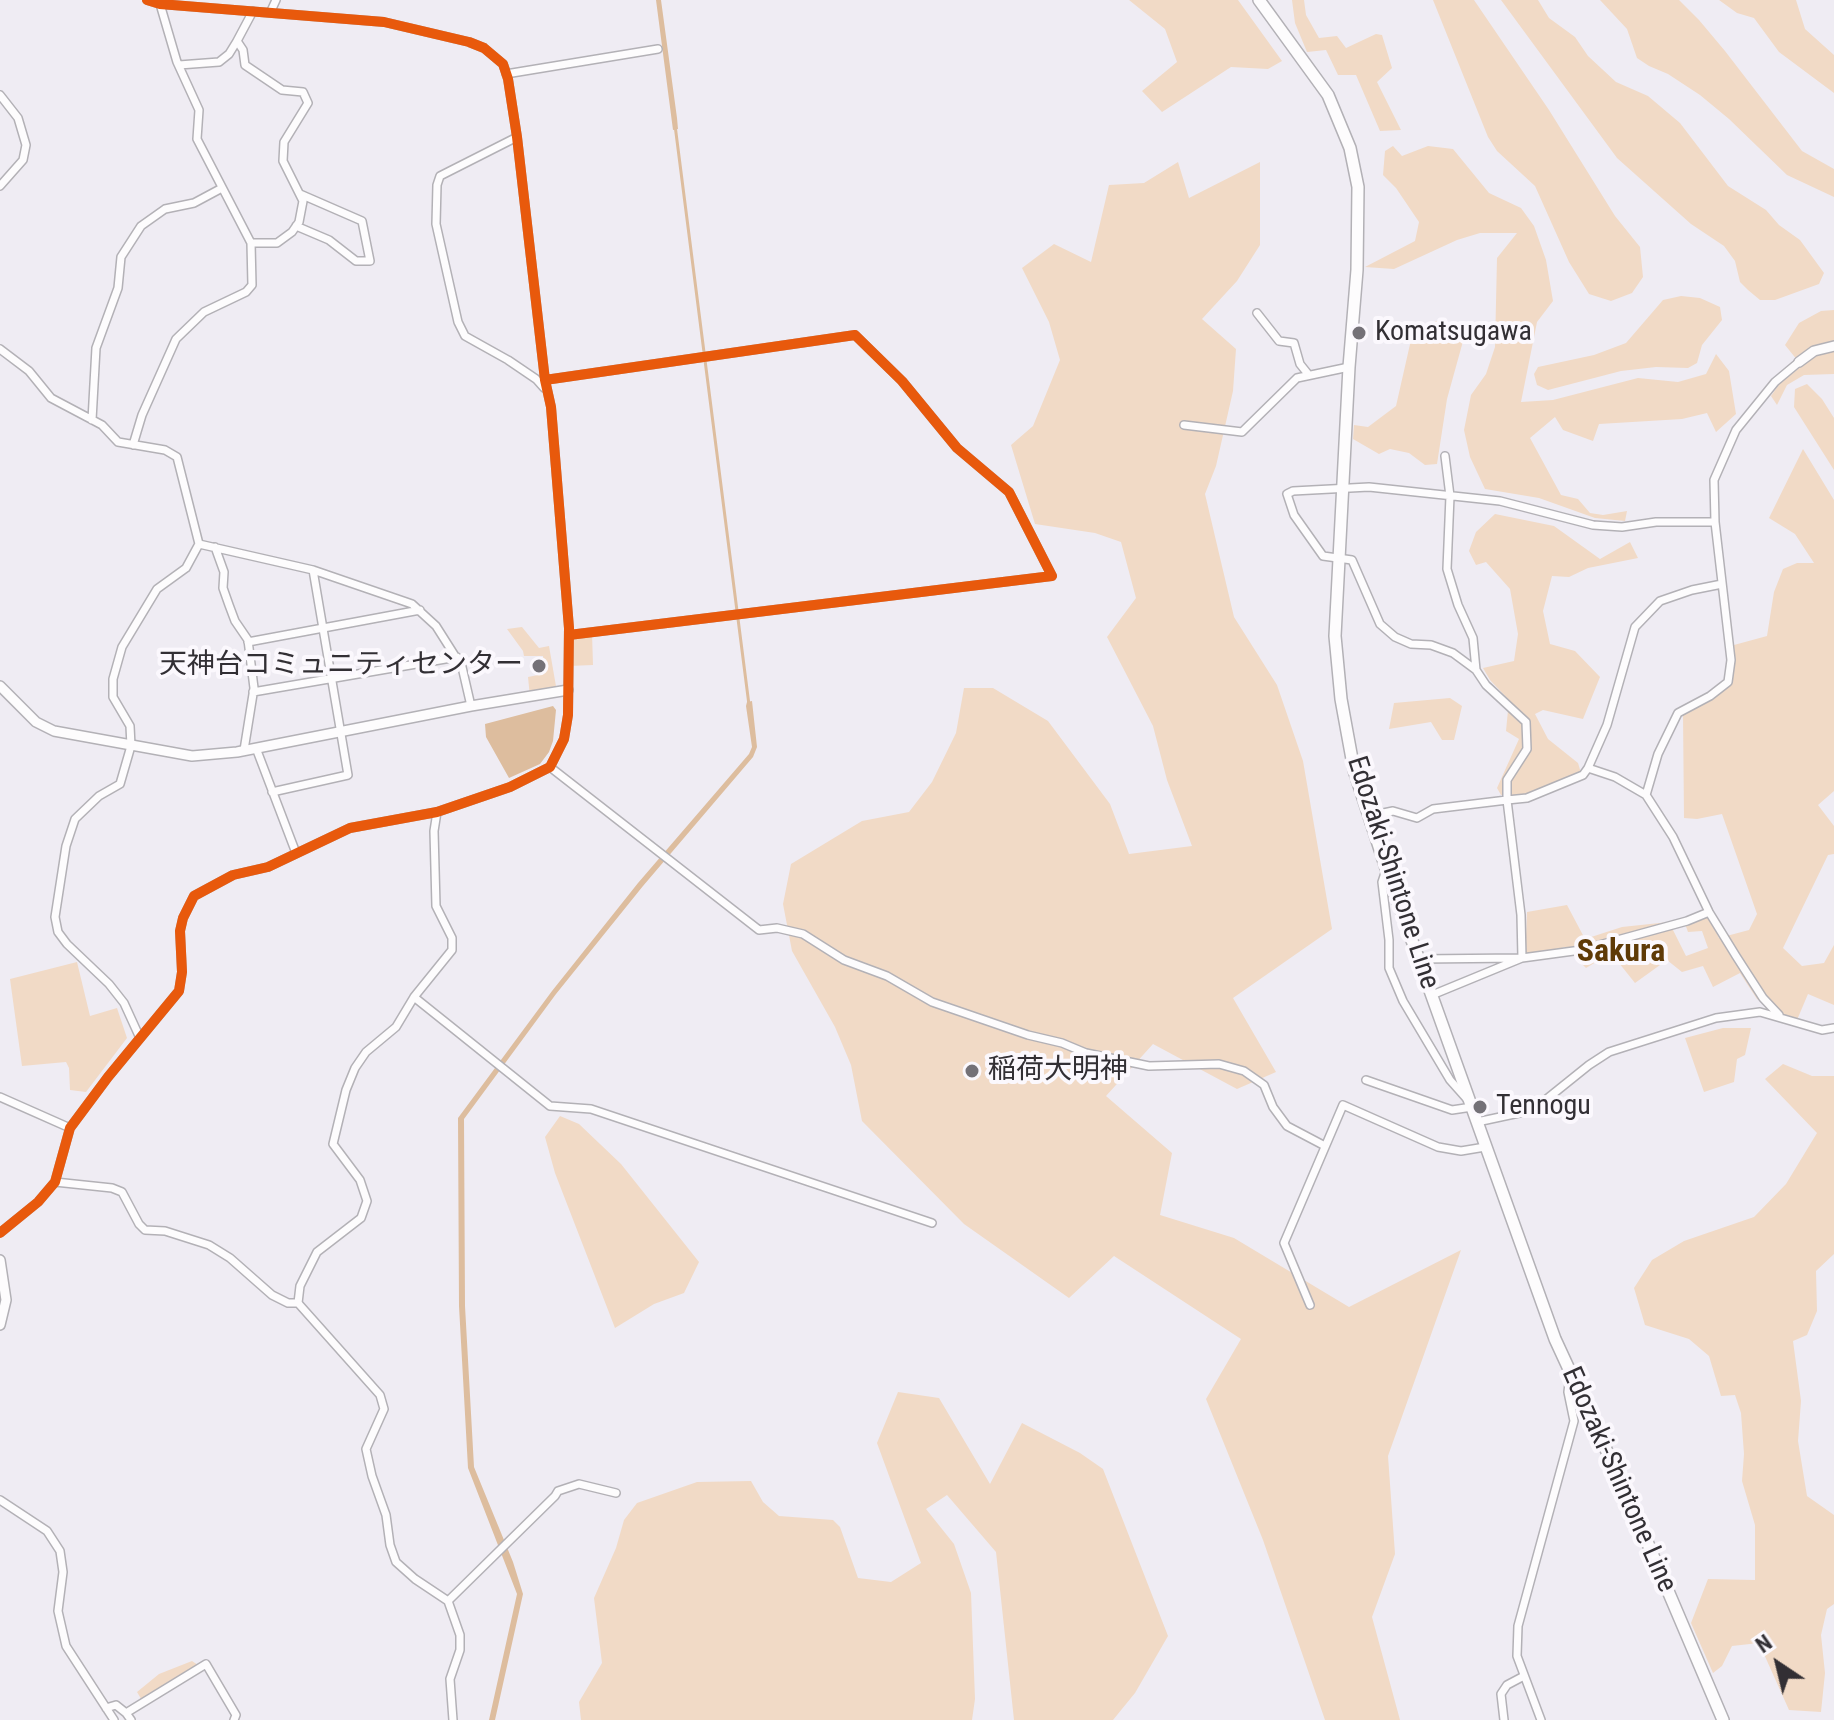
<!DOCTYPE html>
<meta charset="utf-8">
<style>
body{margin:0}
#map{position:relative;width:1834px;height:1720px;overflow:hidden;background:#efecf3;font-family:"Roboto Condensed",sans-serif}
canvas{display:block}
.north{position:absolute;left:1738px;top:1624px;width:80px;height:80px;-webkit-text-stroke:6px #fbf8fd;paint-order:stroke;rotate:325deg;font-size:22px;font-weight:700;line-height:32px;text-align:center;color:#322f34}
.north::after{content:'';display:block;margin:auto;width:28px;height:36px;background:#322f34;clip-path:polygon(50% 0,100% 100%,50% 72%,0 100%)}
</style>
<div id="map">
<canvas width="1834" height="1720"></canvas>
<div class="north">N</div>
</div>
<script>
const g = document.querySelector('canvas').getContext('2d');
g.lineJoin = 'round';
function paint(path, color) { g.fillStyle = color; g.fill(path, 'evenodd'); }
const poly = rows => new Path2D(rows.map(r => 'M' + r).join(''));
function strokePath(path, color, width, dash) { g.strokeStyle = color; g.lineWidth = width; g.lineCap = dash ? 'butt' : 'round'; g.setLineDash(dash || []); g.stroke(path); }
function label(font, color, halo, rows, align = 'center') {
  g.font = font + ' "Roboto Condensed","Noto Sans JP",sans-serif'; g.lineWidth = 8; g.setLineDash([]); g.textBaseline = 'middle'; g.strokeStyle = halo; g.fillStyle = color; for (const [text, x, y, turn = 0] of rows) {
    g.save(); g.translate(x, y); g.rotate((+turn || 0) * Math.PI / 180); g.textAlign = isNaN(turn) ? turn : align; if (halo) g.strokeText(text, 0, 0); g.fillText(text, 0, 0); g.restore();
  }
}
const green = poly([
 [1129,0,1238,0,1282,61,1268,69,1231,67,1162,112,1142,91,1177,62,1165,29],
 [1292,0,1304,0,1306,15,1319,38,1337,36,1346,48,1376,34,1382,35,1392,68,1377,82,1401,130,1380,131,1356,75,1338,75,1326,50,1307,52,1295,23],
 [1433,0,1474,0,1549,110,1615,216,1640,247,1643,277,1632,293,1611,301,1589,294,1569,262,1535,186,1497,151,1488,137],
 [1501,0,1538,0,1549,18,1575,37,1588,56,1616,82,1648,96,1680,123,1728,186,1766,210,1779,225,1800,240,1824,273,1819,284,1775,300,1760,300,1748,290,1740,282,1735,261,1724,246,1691,224,1617,158],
 [1600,0,1679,0,1699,20,1725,51,1802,151,1834,169,1834,197,1787,175,1729,119,1700,95,1668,74,1649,66,1637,58,1627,29],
 [1719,0,1796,0,1805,29,1834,55,1834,93,1779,52,1754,18,1737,13],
 [1393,146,1402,156,1428,146,1453,149,1489,193,1521,208,1534,226,1546,260,1553,301,1537,322,1521,402,1553,400,1638,378,1678,382,1706,374,1716,354,1729,371,1736,414,1716,432,1707,413,1682,419,1599,424,1593,441,1563,430,1555,417,1530,438,1561,495,1578,499,1590,513,1603,515,1627,511,1625,521,1595,518,1539,498,1485,489,1470,457,1464,430,1471,395,1486,374,1495,347,1497,258,1517,233,1480,233,1457,240,1394,269,1365,267,1415,241,1419,222,1396,188,1383,175,1385,151],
 [1178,162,1189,198,1260,162,1260,245,1237,281,1202,319,1236,349,1233,391,1216,466,1205,494,1234,617,1277,685,1303,761,1332,929,1233,998,1276,1072,1237,1089,1153,1044,1106,1096,1172,1153,1160,1215,1234,1238,1349,1307,1461,1250,1388,1456,1395,1554,1372,1617,1400,1720,1325,1720,1263,1540,1206,1399,1241,1339,1114,1256,1069,1298,964,1224,862,1121,851,1065,835,1027,792,951,783,904,791,864,862,821,909,812,932,782,956,733,964,688,993,688,1048,721,1110,804,1129,854,1192,846,1167,780,1153,726,1107,637,1136,598,1121,542,1095,533,1035,524,1011,445,1033,426,1060,360,1049,322,1022,268,1054,244,1091,262,1109,185,1144,183],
 [1681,296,1700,298,1720,307,1722,320,1702,345,1697,363,1688,368,1656,367,1621,371,1548,390,1537,385,1534,374,1538,367,1594,355,1626,343,1663,300],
 [1834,310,1834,374,1804,375,1787,385,1777,405,1771,396,1780,383,1802,366,1785,345,1799,323,1821,311],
 [1439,320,1465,334,1447,399,1437,464,1425,465,1409,453,1390,449,1379,454,1353,439,1354,425,1368,427,1396,406,1413,331],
 [1807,384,1822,399,1834,418,1834,470,1794,407,1795,389],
 [1803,449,1834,500,1834,791,1818,805,1834,826,1834,854,1828,855,1783,948,1802,966,1824,963,1834,945,1834,1005,1808,994,1797,1020,1784,1017,1757,999,1740,973,1713,987,1703,966,1682,972,1667,960,1635,983,1611,953,1586,968,1565,947,1525,958,1527,912,1567,905,1585,939,1622,927,1669,922,1686,956,1708,948,1702,931,1688,932,1683,918,1709,917,1719,938,1749,930,1757,914,1722,814,1697,819,1684,818,1683,714,1714,699,1731,682,1735,660,1734,645,1767,636,1774,592,1783,569,1797,563,1814,563,1795,534,1769,518],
 [1495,514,1554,526,1600,559,1630,542,1638,558,1588,568,1569,577,1552,576,1543,611,1550,644,1575,651,1600,677,1583,719,1543,710,1535,714,1548,739,1578,763,1581,773,1524,795,1501,795,1497,788,1519,739,1506,731,1509,700,1490,680,1483,668,1514,661,1518,634,1510,589,1486,562,1476,565,1469,551,1476,532],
 [522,627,539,648,549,646,557,692,530,697,528,677,543,674,543,656,524,656,523,651,507,629],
 [592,633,593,665,569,666,569,635],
 [1450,698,1462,706,1454,740,1442,740,1431,722,1389,729,1394,703],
 [77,962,90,1016,117,1008,127,1038,86,1092,70,1090,69,1068,66,1062,22,1066,10,979],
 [1723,1028,1751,1028,1745,1055,1737,1059,1734,1082,1704,1092,1685,1038],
 [1783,1064,1812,1076,1834,1076,1834,1254,1816,1271,1817,1311,1807,1335,1793,1341,1801,1401,1798,1441,1807,1496,1834,1515,1834,1604,1827,1609,1821,1635,1825,1673,1821,1712,1789,1710,1759,1643,1732,1646,1722,1666,1713,1673,1691,1623,1708,1579,1755,1580,1755,1525,1742,1481,1744,1454,1741,1413,1735,1395,1721,1396,1709,1356,1689,1339,1645,1325,1634,1288,1652,1260,1684,1241,1754,1217,1786,1184,1817,1133,1765,1079],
 [560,1116,579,1124,621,1164,699,1262,684,1293,654,1304,615,1328,555,1173,545,1137],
 [898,1392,939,1398,990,1484,1022,1423,1080,1453,1103,1469,1168,1636,1135,1693,1113,1720,1014,1720,996,1552,947,1495,926,1509,954,1544,971,1593,975,1699,972,1720,581,1720,579,1702,602,1663,594,1598,616,1548,624,1520,637,1503,697,1482,751,1481,763,1502,779,1516,833,1520,840,1527,858,1578,891,1582,921,1563,877,1443],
 [192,1661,201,1667,143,1702,137,1692,159,1674]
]);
const water = poly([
 [656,0,661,0,677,118,678,129,673,130],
 [752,701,757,747,753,757,643,886,556,994,464,1119,465,1306,474,1467,513,1562,523,1594,495,1720,489,1720,517,1594,468,1468,459,1306,458,1118,552,991,638,883,749,754,752,747,746,706,747,702],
 [553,706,556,710,553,741,549,752,540,764,509,778,486,737,485,724]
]);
const stream = poly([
 [675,125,749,705]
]);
const minor = poly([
 [271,11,276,0],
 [179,65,219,62,229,54,237,41],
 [506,74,658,49],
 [0,95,18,118,26,145,23,160,0,186],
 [517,137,440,176,437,185,436,224,458,322,465,336,508,360,536,379,544,388],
 [296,226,329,240,356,261,370,261,362,221,300,194],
 [251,243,277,243,292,232,299,222,303,201,283,161,284,142,308,103,303,92,282,90,245,65,243,50,237,41,253,11],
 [1257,313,1279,341,1294,343,1300,364,1308,374],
 [0,349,29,371,51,398,102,425,118,442,165,450,177,457,199,544,186,568,157,589,122,647,113,679,113,697,130,726,131,746,120,784,99,796,75,819,66,846,55,917,58,932,67,944,109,984,124,1003,140,1038],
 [545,380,855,335,902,381,957,448,1009,492,1052,576,569,635],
 [92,420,96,348,118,288,121,257,141,226,165,209,194,203,222,188],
 [1184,425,1242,432,1297,378,1349,367],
 [133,445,142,415,176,339,204,312,246,292,252,285,251,243,197,139,199,110,177,62,160,4],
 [1445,456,1450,496,1447,569,1458,605,1473,638,1476,670,1486,685,1526,722,1527,749,1507,780,1507,800,1527,798,1583,775,1588,768,1615,777,1646,795,1673,837,1709,912,1736,956,1763,998,1779,1015],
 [1715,522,1714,480,1736,430,1775,382,1799,362],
 [199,544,313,570,412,604,436,626,462,667,471,706],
 [215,547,224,572,223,588,229,605,235,621,248,640,254,688,244,750],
 [248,642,420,610],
 [1476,670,1453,653,1431,645,1411,644,1395,637,1380,624,1352,560,1323,556,1294,515,1287,494,1293,491,1369,487,1500,501,1593,525,1622,527,1656,522,1715,522,1731,660,1728,682,1710,696,1678,713,1658,754,1646,795],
 [253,692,457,657],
 [256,748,296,853],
 [550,767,759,930,777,928,803,934,844,960,887,976,932,1002,1028,1035,1062,1043,1086,1053,1149,1066,1219,1064,1244,1071,1264,1085,1273,1107,1287,1126,1325,1146],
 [1588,768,1607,725,1635,627,1660,601,1692,590,1722,584],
 [272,792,348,775,313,570],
 [1369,816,1393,811,1417,818,1433,809,1507,800,1521,915,1522,958,1419,959],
 [1386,870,1382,882,1389,940,1389,968,1403,1001,1450,1080,1466,1098],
 [1432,995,1522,958,1581,950,1687,921,1709,912],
 [414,997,550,1106,591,1109,932,1223],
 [1366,1080,1452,1110,1472,1107],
 [0,1097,70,1128],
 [1477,1122,1533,1110,1589,1065,1609,1052,1716,1018,1760,1012,1822,1030,1834,1028],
 [55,1182,112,1188,122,1192,139,1224,145,1230,165,1231,209,1245,230,1258,272,1295,288,1303,298,1303,380,1395,384,1409,366,1449,372,1476,386,1515,390,1545,396,1562,415,1579,448,1601,460,1635,460,1650,450,1679,453,1720],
 [0,1233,38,1202,55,1182,70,1128,108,1077,179,991,182,972,180,931,183,918,194,896,233,875,268,867,350,828,437,812,510,787,550,767,564,739,568,715,569,628,551,407,545,380,517,137,508,79,503,64,484,48,469,42,384,22,160,4,147,0],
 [298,1303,300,1286,317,1252,361,1218,367,1201,360,1180,333,1144,346,1090,355,1068,366,1052,396,1027,414,997,452,950,452,938,436,906,434,831,437,812],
 [1310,1305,1284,1243,1343,1105,1438,1147,1461,1151,1485,1147],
 [0,1500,47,1531,60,1551,63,1572,58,1611,66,1646,114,1720],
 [448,1601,555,1496,558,1491,579,1484,616,1493],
 [106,1708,116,1705,126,1713],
 [131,1720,126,1713,206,1664,236,1715,234,1720],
 [1504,1720,1501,1694,1507,1685,1524,1676],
 [1541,1720,1517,1656,1518,1626,1574,1421,1568,1392,1570,1375]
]);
const tertiary = poly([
 [1799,362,1814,351,1834,346],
 [0,686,36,722,54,731,192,756,237,752,471,706,568,690],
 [0,1260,6,1300,0,1325]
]);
const primary = poly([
 [1259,0,1328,95,1350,148,1358,187,1357,270,1349,367,1335,636,1341,699,1354,770,1386,868,1555,1339,1628,1497,1723,1720]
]);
const cycleway = poly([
 [545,380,855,335,902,381,957,448,1009,492,1052,576,569,635],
 [0,1233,38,1202,55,1182,70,1128,108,1077,179,991,182,972,180,931,183,918,194,896,233,875,268,867,350,828,437,812,510,787,550,767,564,739,568,715,569,628,551,407,545,380,517,137,508,79,503,64,484,48,469,42,384,22,160,4,147,0]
]);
const markers = [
 [1359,333,8,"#747177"],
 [539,666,8,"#747177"],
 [972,1071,8,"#747177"],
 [1480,1107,8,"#747177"]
];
const poiNames = [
 ["Komatsugawa",1375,333],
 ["天神台コミュニティセンター",523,666,"right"],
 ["稲荷大明神",988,1071],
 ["Tennogu",1496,1107]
];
const streetNames = [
 ["Edozaki-Shintone Line",1392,873,72],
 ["Edozaki-Shintone Line",1618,1480,66]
];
const quarterNames = [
 ["Sakura",1621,953]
];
paint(green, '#f1dac6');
paint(water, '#ddbd9e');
strokePath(stream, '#ddbd9e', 3);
strokePath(minor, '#b3b1b6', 10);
strokePath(tertiary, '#b3b1b6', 12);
strokePath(primary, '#b3b1b6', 14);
strokePath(minor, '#fdfcfd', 7);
strokePath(tertiary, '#fdfcfd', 9);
strokePath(primary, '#fdfcfd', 11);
strokePath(cycleway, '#e8590c', 10);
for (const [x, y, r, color] of markers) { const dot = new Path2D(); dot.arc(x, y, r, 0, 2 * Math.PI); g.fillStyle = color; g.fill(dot); strokePath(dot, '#fbf8fd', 3); }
label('28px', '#322f34', '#fbf8fd', poiNames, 'left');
label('28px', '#322f34', '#fbf8fd', streetNames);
label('bold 32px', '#5f3a06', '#fbf8fd', quarterNames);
</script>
